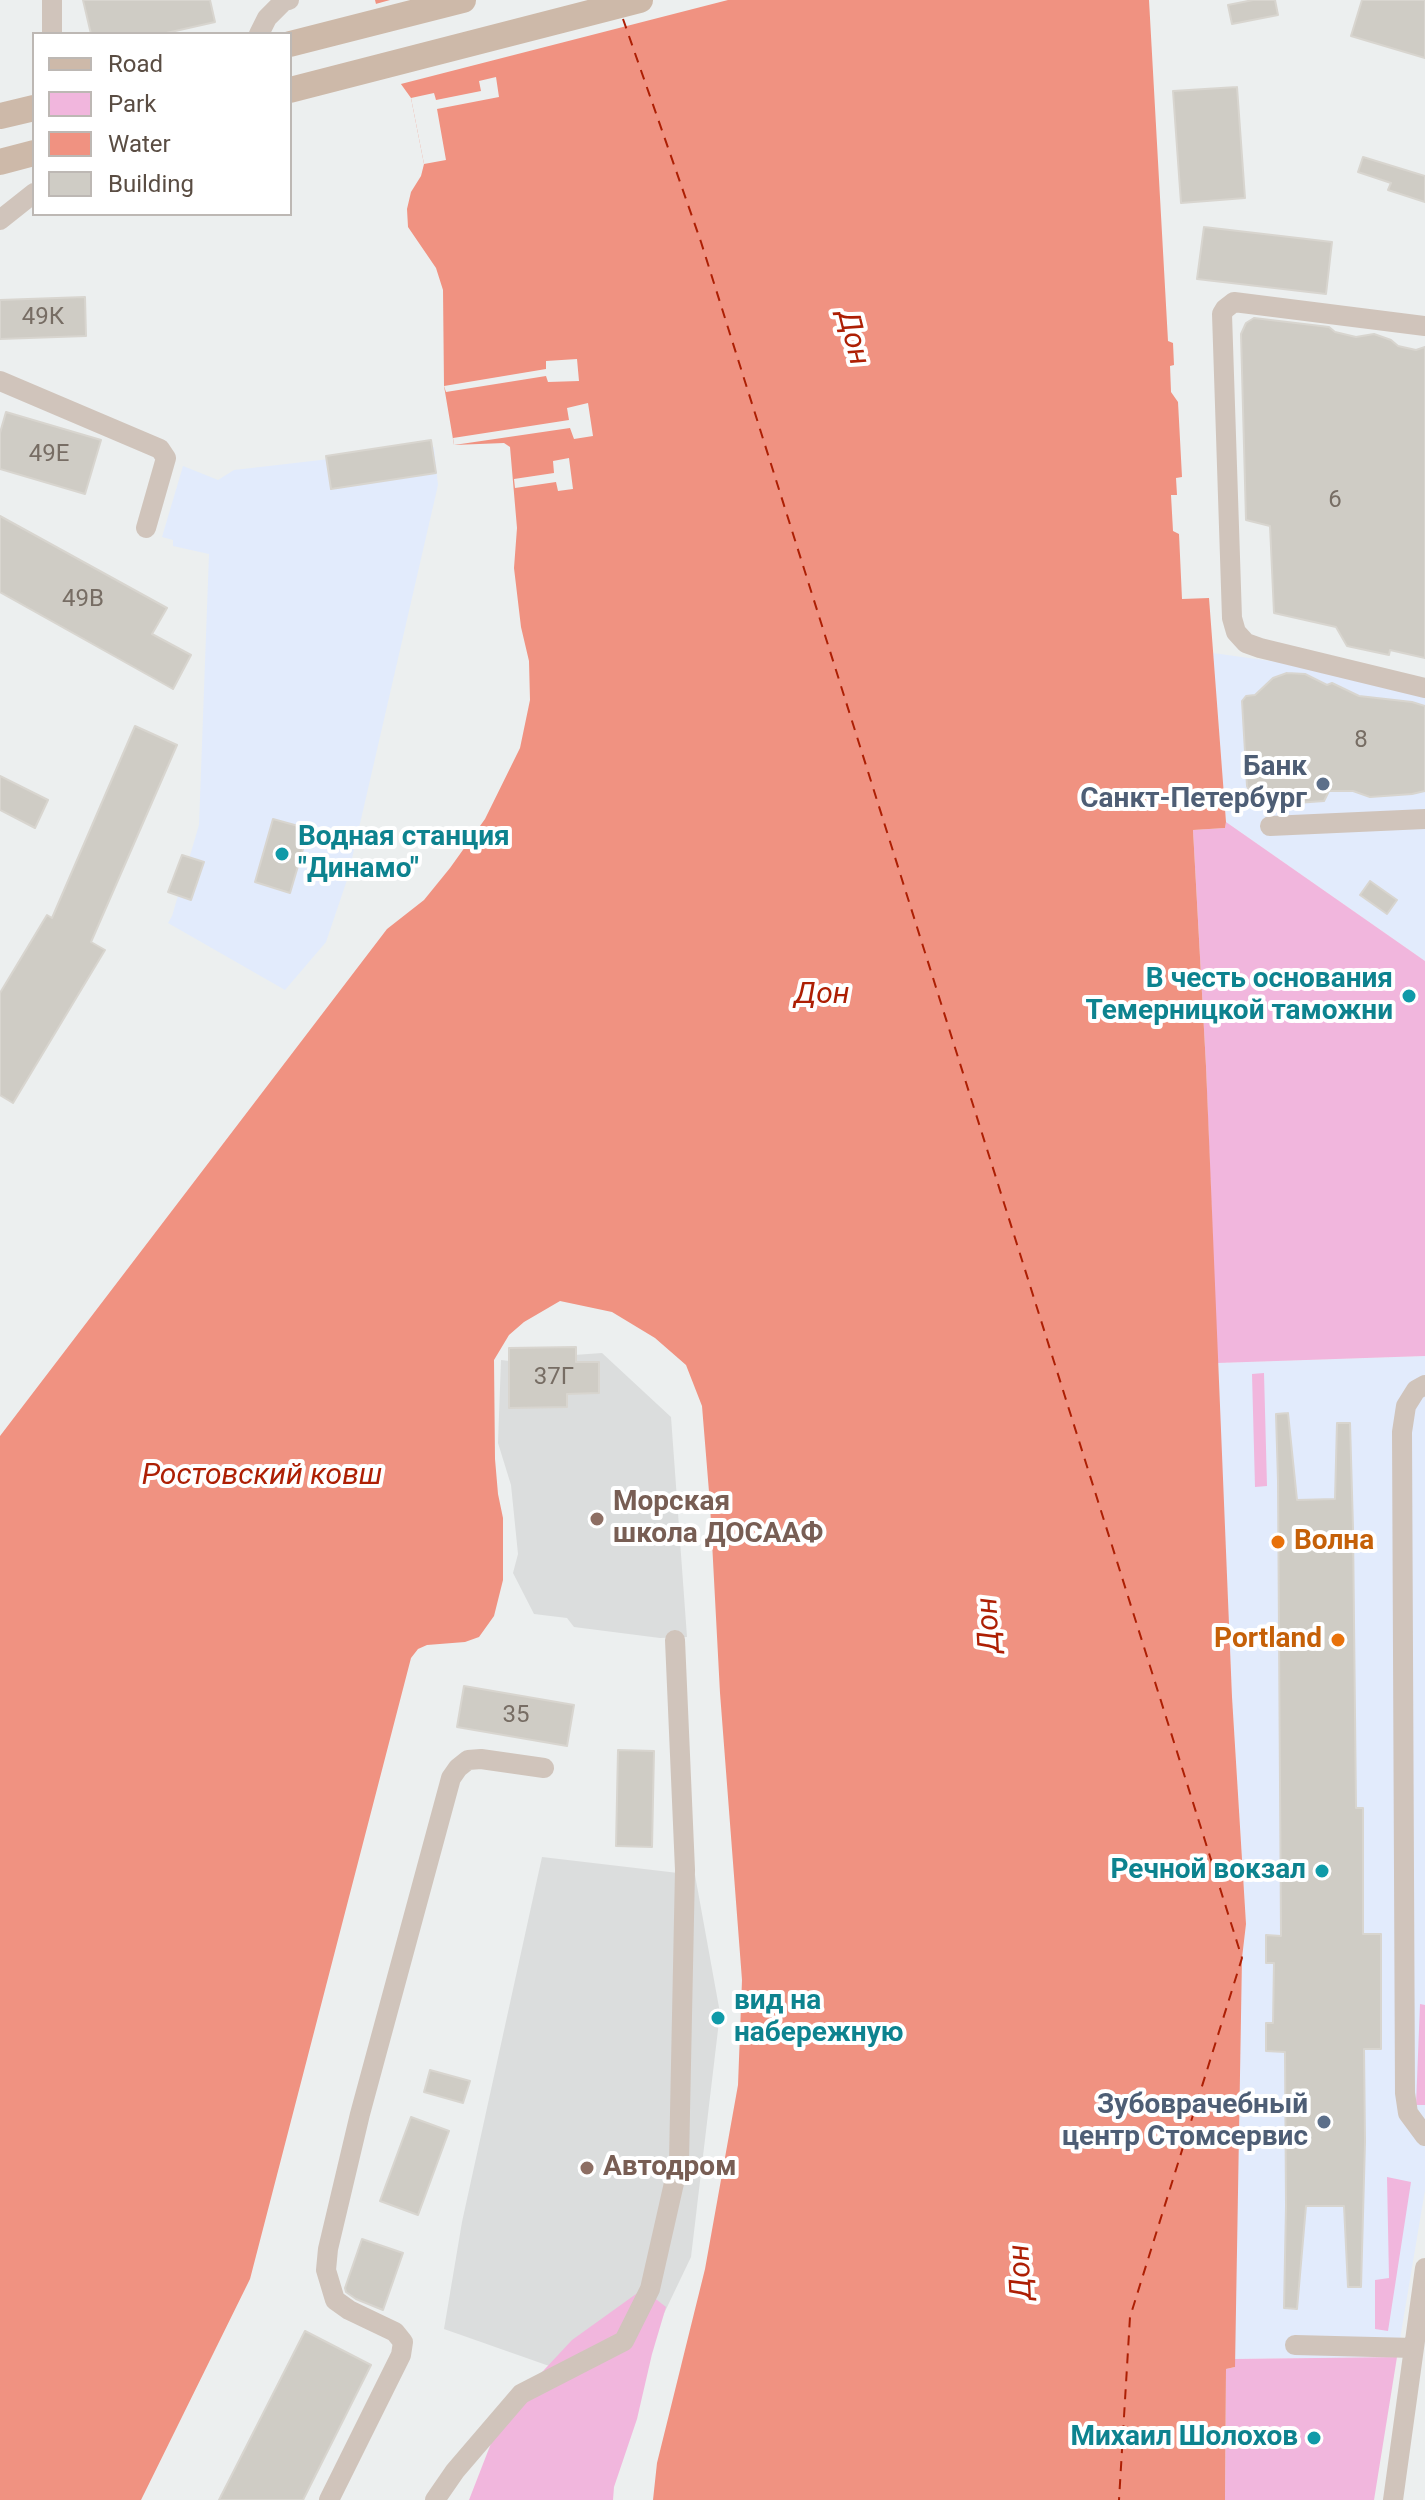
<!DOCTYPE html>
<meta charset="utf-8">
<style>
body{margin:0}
#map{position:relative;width:1425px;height:2500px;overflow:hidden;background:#ecefef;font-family:Roboto,sans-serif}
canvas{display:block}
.legend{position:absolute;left:32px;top:32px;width:260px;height:184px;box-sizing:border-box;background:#fff;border:2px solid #bdb8b4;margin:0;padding:10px 14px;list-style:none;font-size:24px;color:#5a4d43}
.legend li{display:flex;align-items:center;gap:16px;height:40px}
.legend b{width:40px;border:2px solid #bdb8b4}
</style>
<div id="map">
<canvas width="1425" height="2500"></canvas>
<ul class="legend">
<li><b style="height:10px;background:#cdb9a9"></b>Road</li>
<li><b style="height:22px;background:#f1b6dd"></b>Park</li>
<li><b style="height:22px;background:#f09281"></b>Water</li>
<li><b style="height:22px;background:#cfccc5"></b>Building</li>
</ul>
</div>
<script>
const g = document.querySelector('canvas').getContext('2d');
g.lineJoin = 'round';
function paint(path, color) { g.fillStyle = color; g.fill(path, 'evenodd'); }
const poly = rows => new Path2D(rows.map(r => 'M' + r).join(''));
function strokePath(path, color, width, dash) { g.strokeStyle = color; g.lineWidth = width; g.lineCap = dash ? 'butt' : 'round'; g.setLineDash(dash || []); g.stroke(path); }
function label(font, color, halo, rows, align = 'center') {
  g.font = font + ' Roboto,sans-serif'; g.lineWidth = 8; g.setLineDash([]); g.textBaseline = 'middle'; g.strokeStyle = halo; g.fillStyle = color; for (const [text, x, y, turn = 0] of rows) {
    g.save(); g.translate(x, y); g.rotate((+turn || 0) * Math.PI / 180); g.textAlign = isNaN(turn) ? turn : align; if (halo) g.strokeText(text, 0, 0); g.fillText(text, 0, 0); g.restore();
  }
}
const commercial = poly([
 [434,447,438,485,347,880,326,942,285,990,168,923,172,916,199,825,209,554,173,546,173,540,162,537,183,466,218,480,234,470],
 [1213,653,1321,668,1425,695,1425,961,1226,822],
 [1425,1356,1425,2190,1397,2357,1234,2359,1242,1958,1246,1924,1232,1697,1217,1363]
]);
const education = poly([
 [602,1353,671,1417,687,1637,660,1638,574,1627,567,1618,534,1614,513,1573,518,1554,511,1485,498,1443,501,1360,559,1367,560,1356],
 [542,1857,695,1875,720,2013,691,2257,626,2393,444,2329,462,2222]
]);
const green = poly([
 [1226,822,1425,961,1425,1356,1217,1363,1206,1066,1193,830,1225,828],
 [1264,1373,1267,1486,1255,1487,1252,1374],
 [1420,2004,1425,2005,1425,2105,1416,2105],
 [1387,2177,1411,2182,1388,2331,1375,2329,1375,2280,1389,2278],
 [643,2289,666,2307,652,2354,637,2419,614,2487,613,2500,469,2500,502,2415,572,2340],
 [1397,2357,1374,2500,1225,2500,1226,2369,1235,2367,1234,2359]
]);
const water = poly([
 [375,0,1149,0,1168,341,1173,343,1174,365,1170,366,1171,392,1178,402,1182,477,1176,478,1177,495,1171,495,1173,531,1179,534,1182,599,1209,598,1226,822,1225,828,1193,830,1206,1066,1232,1697,1246,1924,1242,1958,1235,2367,1226,2369,1225,2500,653,2500,657,2463,705,2269,738,2085,742,1980,720,1693,710,1504,702,1406,686,1365,655,1338,612,1312,560,1301,524,1322,509,1335,494,1360,495,1459,498,1494,503,1518,503,1580,494,1616,479,1637,465,1642,427,1645,418,1649,411,1658,250,2279,141,2500,0,2500,0,1436,387,929,424,900,450,868,485,819,520,748,530,700,529,661,521,627,514,568,517,528,510,447,504,443,454,445,444,386,443,290,436,268,408,227,407,209,411,192,421,176,424,164,411,98,393,73]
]);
const pier = poly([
 [390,0,728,0,397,85,390,75,372,5],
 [496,77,499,97,437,109,446,160,424,164,411,98,434,93,436,100,481,91,479,81],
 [577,359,579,381,548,382,546,376,446,392,444,386,546,369,546,361],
 [588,403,593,436,574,439,570,428,454,445,453,438,569,420,567,408],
 [569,458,573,489,558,491,556,482,515,488,514,479,554,473,553,461]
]);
const ferry = poly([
 [623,19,701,242,1242,1958,1130,2317,1119,2500]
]);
const building = poly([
 [83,0,210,0,215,22,162,34,91,34,83,0],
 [1253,0,1275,0,1278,15,1232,24,1228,5,1253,0],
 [1362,0,1425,0,1425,58,1351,36,1362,0],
 [1237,87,1245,198,1181,203,1173,91,1237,87],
 [1363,157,1425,176,1425,202,1388,190,1391,183,1358,172,1363,157],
 [1204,227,1332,242,1326,294,1197,279,1204,227],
 [85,297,86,336,0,339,0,300,85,297],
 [1254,318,1329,327,1335,332,1356,337,1374,334,1391,340,1398,346,1416,350,1425,347,1425,658,1390,650,1389,655,1347,646,1336,627,1274,613,1270,526,1246,520,1241,334,1246,323,1254,318],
 [6,412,101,440,85,494,0,469,0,433,6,412],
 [431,440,436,473,331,489,326,456,431,440],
 [0,516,167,608,152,634,191,655,173,689,0,592,0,516],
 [1287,673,1305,674,1327,685,1332,683,1359,696,1412,702,1425,706,1425,791,1412,794,1370,797,1353,791,1329,791,1324,801,1269,805,1252,796,1247,786,1242,701,1246,696,1255,695,1273,678,1287,673],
 [135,726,177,745,91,942,105,950,13,1103,0,1095,0,993,47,915,52,918,135,726],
 [0,776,48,800,35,828,0,810,0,776],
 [273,819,309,829,290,893,255,882,273,819],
 [182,855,204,862,191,900,168,892,182,855],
 [1370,881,1397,900,1387,914,1360,895,1370,881],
 [576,1347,576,1362,599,1362,599,1393,567,1394,567,1407,509,1408,509,1348,576,1347],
 [1288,1413,1297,1500,1335,1499,1337,1423,1350,1423,1353,1528,1356,1808,1363,1808,1363,1934,1381,1934,1381,2049,1364,2049,1365,2142,1361,2287,1348,2287,1344,2206,1306,2206,1297,2309,1284,2308,1286,2206,1285,2052,1266,2051,1266,2023,1273,2023,1274,1963,1266,1963,1266,1935,1281,1936,1278,1481,1276,1414,1288,1413],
 [464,1686,574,1705,567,1746,457,1727,464,1686],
 [618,1750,654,1751,652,1847,616,1846,618,1750],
 [430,2070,470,2081,463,2103,424,2092,430,2070],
 [411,2117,449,2131,418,2215,380,2201,411,2117],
 [362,2239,403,2253,383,2310,356,2299,346,2292,345,2288,362,2239],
 [305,2331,371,2365,303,2500,219,2500,305,2331]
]);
const minor = poly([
 [52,0,52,34],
 [259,34,267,18,284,1,289,0],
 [0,220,34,193],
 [1425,326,1234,302,1225,309,1222,314,1232,618,1236,632,1246,643,1260,648,1425,688],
 [0,381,160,449,166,458,146,528],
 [1270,826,1425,819],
 [1425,1385,1416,1390,1406,1406,1402,1432,1405,2093,1408,2113,1425,2136],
 [1295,2345,1414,2348],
 [329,2500,401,2355,403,2342,395,2332,349,2310,335,2300,326,2270,328,2249,360,2114,451,1778,458,1768,468,1760,481,1759,544,1768],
 [435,2500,455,2471,521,2394,624,2341,650,2289,679,2161,685,1870,675,1640],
 [1393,2500,1425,2268]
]);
const major = poly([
 [290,44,463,0],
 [290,90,640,0],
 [0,116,34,108],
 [0,162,34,153]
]);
const markers = [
 [1323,784,8,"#5c6f8a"],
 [282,854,8,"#0f9aa8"],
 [1409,996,8,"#0f9aa8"],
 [597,1519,8,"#8d6e63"],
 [1278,1542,8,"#e8710a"],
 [1338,1640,8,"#e8710a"],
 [1322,1871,8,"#0f9aa8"],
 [718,2018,8,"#0f9aa8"],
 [1324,2122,8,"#5c6f8a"],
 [587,2168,8,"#8d6e63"],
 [1314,2438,8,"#0f9aa8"]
];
const numberNames = [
 ["49К",43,318],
 ["49Е",49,455],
 ["6",1335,501],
 ["49В",83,600],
 ["8",1361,741],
 ["37Г",554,1378],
 ["35",516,1716]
];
const serviceNames = [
 ["Банк",1307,768],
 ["Санкт-Петербург",1307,800],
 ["Зубоврачебный",1308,2106],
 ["центр Стомсервис",1308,2138]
];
const cultureNames = [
 ["Водная станция",298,838,"left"],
 ["\"Динамо\"",298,870,"left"],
 ["В честь основания",1393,980],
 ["Темерницкой таможни",1393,1012],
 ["Речной вокзал",1306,1871],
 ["вид на",734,2002,"left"],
 ["набережную",734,2034,"left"],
 ["Михаил Шолохов",1298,2438]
];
const educationNames = [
 ["Морская",613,1503],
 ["школа ДОСААФ",613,1535],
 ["Автодром",603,2168]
];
const foodNames = [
 ["Волна",1294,1542],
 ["Portland",1322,1640,"right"]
];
const waterNames = [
 ["Дон",852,338,76],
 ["Дон",822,995],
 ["Ростовский ковш",262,1476],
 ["Дон",990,1625,-93],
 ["Дон",1022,2272,-93]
];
paint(commercial, '#e2ebfc');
paint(education, '#dbdddd');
paint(green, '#f1b6dd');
paint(water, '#f09281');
paint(pier, '#ecefef');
strokePath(ferry, '#ad1f04', 2, [10, 8]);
paint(building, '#cfccc5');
strokePath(building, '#d8d5cf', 2);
strokePath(minor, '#d0c4bb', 20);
strokePath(major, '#cdb9a9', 26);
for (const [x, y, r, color] of markers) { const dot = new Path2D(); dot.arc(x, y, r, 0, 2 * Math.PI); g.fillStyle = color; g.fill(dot); strokePath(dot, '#fff', 3); }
label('24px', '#776d64', null, numberNames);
label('bold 28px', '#4e5e75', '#fff', serviceNames, 'right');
label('bold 28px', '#0d838f', '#fff', cultureNames, 'right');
label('bold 28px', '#785e54', '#fff', educationNames, 'left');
label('bold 28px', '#c56008', '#fff', foodNames, 'left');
label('italic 30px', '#ad1f04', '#fff', waterNames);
</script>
